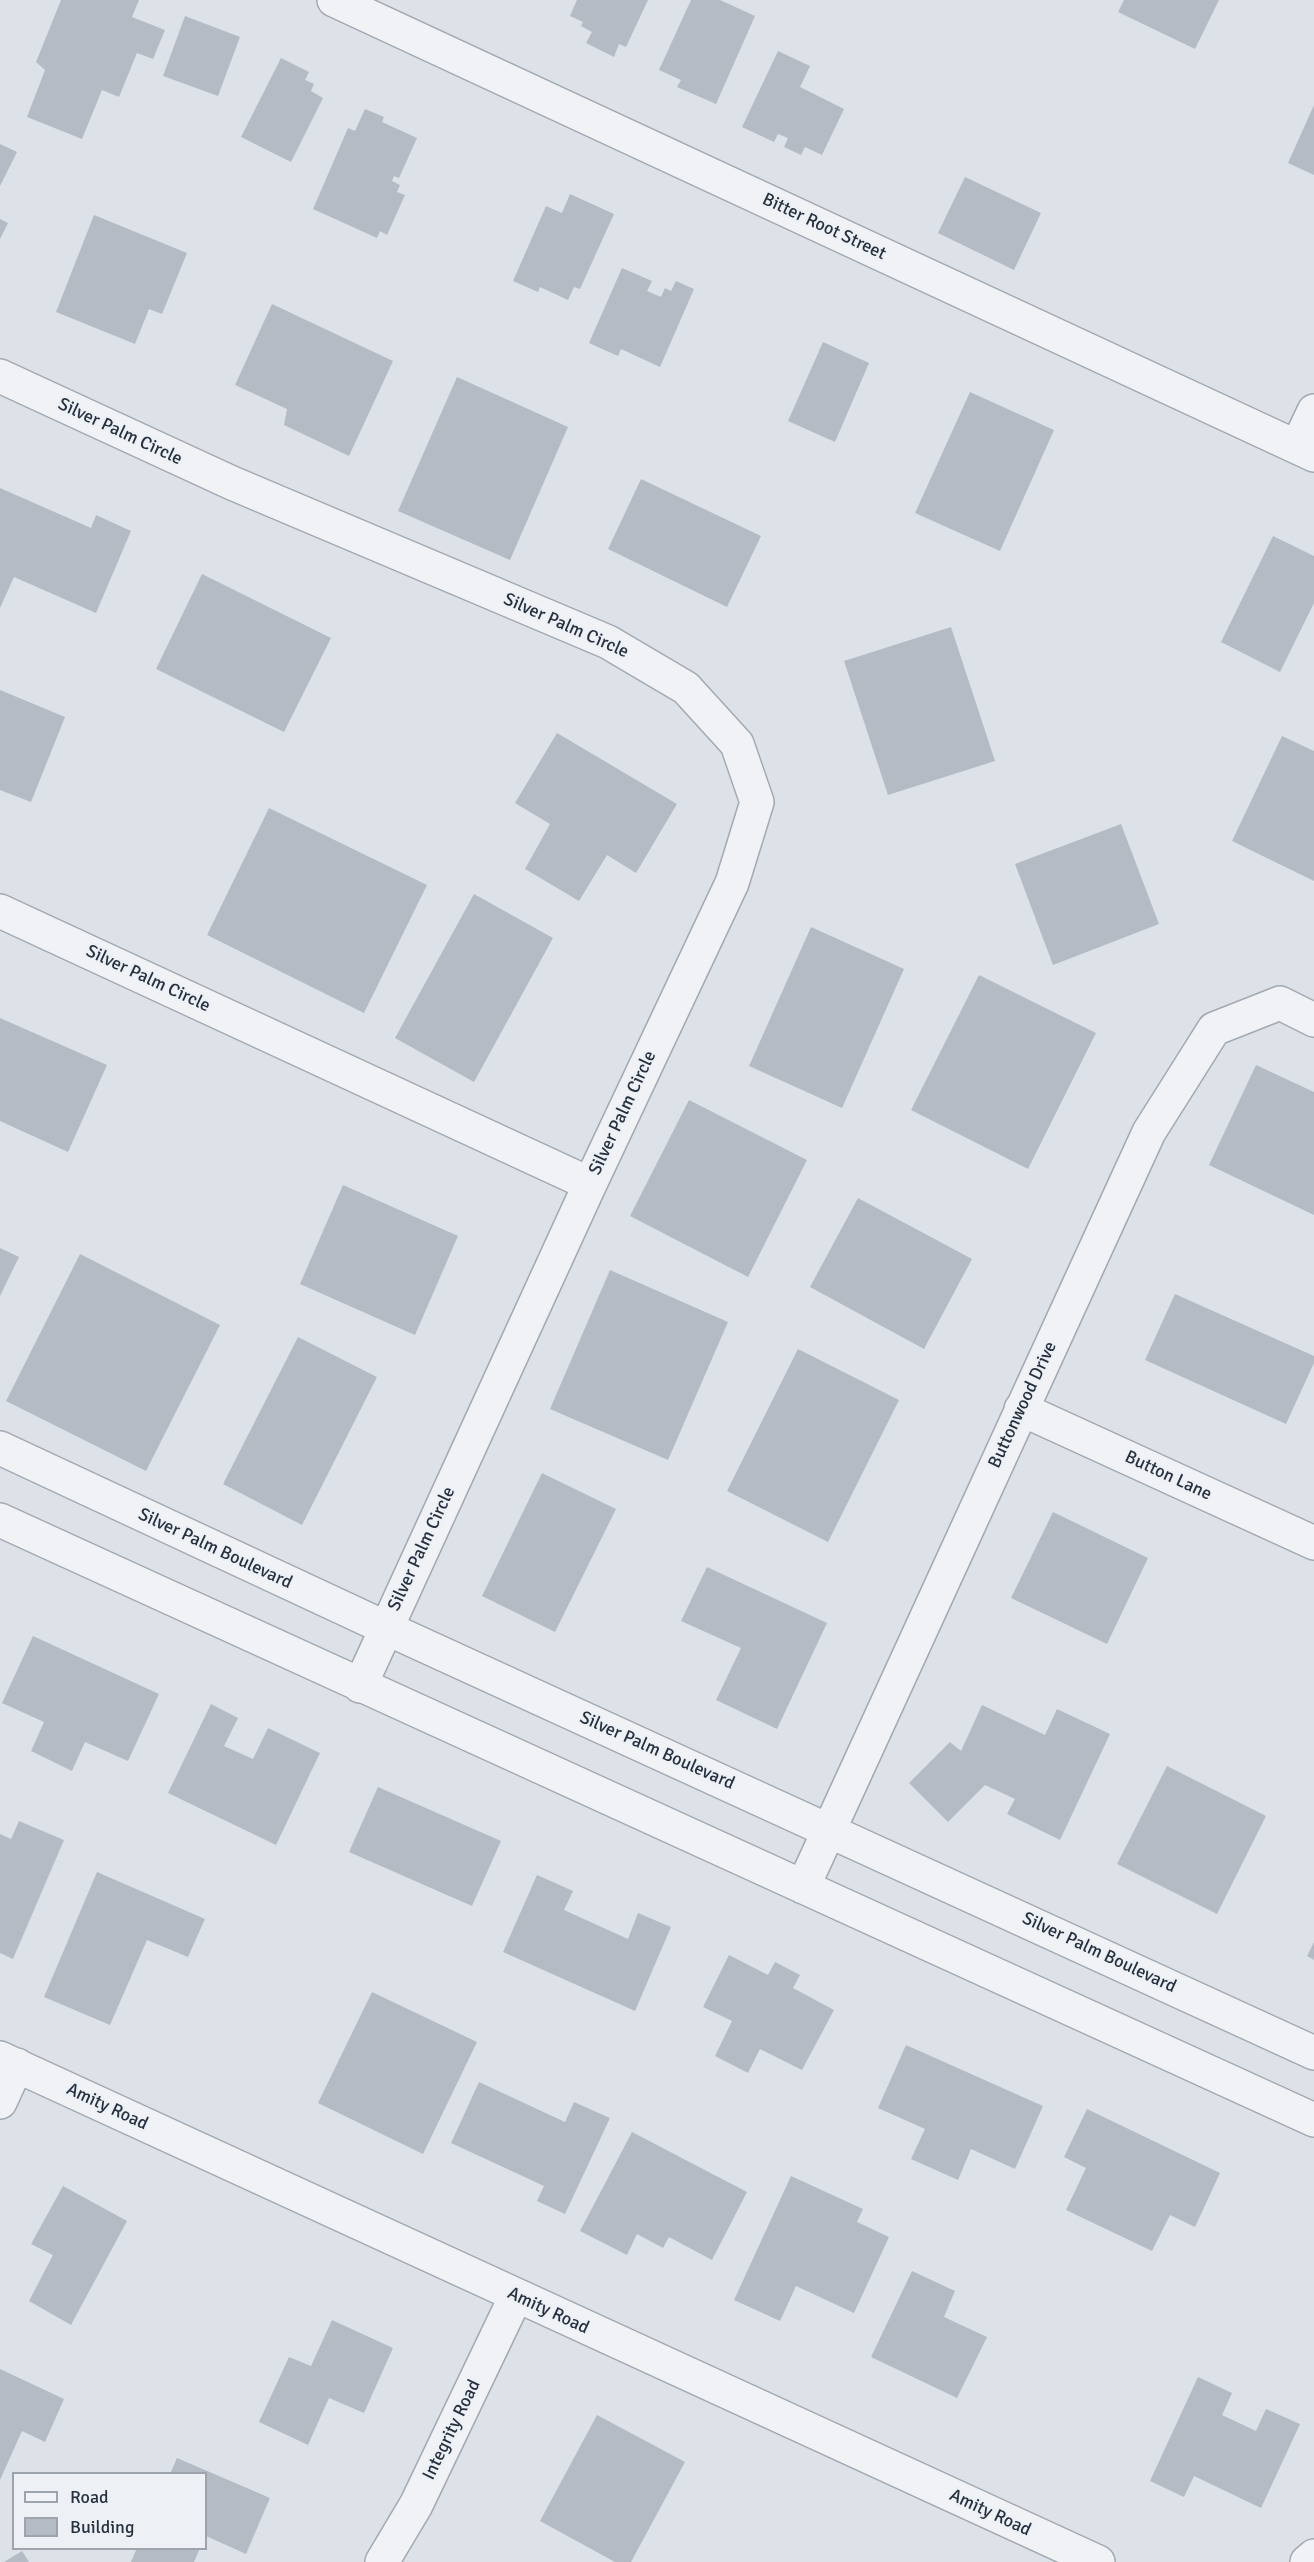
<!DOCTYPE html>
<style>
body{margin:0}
#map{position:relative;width:1314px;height:2562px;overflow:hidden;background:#dde2e8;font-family:Signika,sans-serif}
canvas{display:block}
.legend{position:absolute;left:12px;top:2472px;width:195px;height:78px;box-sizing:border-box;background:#edf1f6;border:2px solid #9da4ad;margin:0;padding:8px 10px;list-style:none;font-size:18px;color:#26303f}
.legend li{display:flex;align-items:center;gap:12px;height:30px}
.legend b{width:30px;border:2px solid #9da4ad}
</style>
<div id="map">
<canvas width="1314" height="2562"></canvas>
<ul class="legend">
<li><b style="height:8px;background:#f0f2f6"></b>Road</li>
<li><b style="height:16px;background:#b4bbc5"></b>Building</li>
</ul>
</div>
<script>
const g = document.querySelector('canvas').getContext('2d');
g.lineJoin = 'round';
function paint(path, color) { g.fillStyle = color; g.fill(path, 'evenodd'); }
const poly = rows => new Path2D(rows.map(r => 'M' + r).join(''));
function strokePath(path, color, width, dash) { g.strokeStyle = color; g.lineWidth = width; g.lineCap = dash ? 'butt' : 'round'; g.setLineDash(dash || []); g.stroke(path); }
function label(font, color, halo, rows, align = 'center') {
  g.font = font + ' Signika,sans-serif'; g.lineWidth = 5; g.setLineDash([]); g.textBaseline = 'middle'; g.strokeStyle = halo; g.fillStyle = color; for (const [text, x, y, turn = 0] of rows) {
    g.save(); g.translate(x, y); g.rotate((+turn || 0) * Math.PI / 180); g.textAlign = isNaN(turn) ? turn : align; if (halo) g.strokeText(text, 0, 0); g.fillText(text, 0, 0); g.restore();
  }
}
const building = poly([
 [61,0,139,0,132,17,165,30,153,59,137,53,119,97,102,90,82,139,27,117,45,70,36,62],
 [577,0,648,0,626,47,619,44,614,57,586,43,592,32,581,26,583,22,570,16],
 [691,0,720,0,755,16,716,104,677,87,681,80,659,70],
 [1124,0,1219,0,1195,49,1118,12],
 [185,16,240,37,218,96,163,76],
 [778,51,810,66,800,87,844,109,822,155,805,147,801,155,784,147,788,138,778,134,774,142,742,127],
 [281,58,309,72,305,80,314,84,311,91,323,98,291,162,241,137],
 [1314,105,1314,175,1288,163],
 [365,109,384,117,382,122,417,138,399,178,394,176,392,181,400,185,397,192,405,195,387,235,380,231,377,238,313,209,348,128,355,131],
 [0,144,17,152,0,186],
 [965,177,1041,213,1014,270,938,233],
 [570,194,614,214,580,289,574,287,568,300,540,287,538,292,513,281,546,206,562,213],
 [94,215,187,253,162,314,149,309,135,344,56,312],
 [0,219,8,223,0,239],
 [622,268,652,281,647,291,661,297,665,288,671,291,676,281,694,289,660,367,621,349,618,356,589,343],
 [272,304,393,361,349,456,284,425,287,409,235,385],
 [823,342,869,363,835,442,788,421],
 [457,377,568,427,510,560,398,511],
 [970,392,1054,430,1000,551,915,513],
 [641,479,761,536,727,607,608,549],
 [0,488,91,528,96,515,131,531,96,613,14,577,0,608],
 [1273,536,1314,556,1314,603,1280,672,1221,642],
 [202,574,331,638,284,732,156,669],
 [951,627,995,761,888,795,844,661],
 [0,690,65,717,31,802,0,790],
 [557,733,677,804,636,873,607,855,579,901,525,869,550,824,515,803],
 [1282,736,1314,751,1314,881,1232,841],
 [269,808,427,885,364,1013,207,935],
 [1121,824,1159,924,1053,965,1015,864],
 [474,894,553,938,474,1082,395,1038],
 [811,927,904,969,842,1108,749,1066],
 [979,975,1096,1033,1028,1169,911,1110],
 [0,1018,107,1065,68,1152,0,1121],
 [1256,1065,1314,1092,1314,1215,1209,1165],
 [689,1100,807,1160,748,1277,630,1216],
 [343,1185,458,1236,415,1335,300,1284],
 [858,1198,972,1259,924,1349,810,1287],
 [0,1248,19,1257,0,1296],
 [80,1254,220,1325,146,1471,6,1401],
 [610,1270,728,1322,668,1460,550,1409],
 [1175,1294,1314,1356,1314,1363,1286,1424,1145,1360],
 [298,1337,377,1377,302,1525,223,1484],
 [798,1349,899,1400,828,1542,727,1491],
 [542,1473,616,1509,555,1632,482,1596],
 [1053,1512,1148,1558,1107,1644,1011,1598],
 [707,1567,827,1623,777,1729,716,1700,741,1648,681,1621],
 [33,1636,159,1694,128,1761,85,1742,72,1771,31,1751,44,1722,2,1703],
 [211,1704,238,1718,224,1746,253,1759,268,1728,320,1753,276,1845,168,1793],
 [982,1705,1045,1735,1057,1709,1110,1734,1060,1840,1007,1814,1015,1799,985,1785,948,1822,909,1783,950,1742,961,1751],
 [1167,1766,1266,1816,1217,1914,1117,1864],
 [378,1787,501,1841,472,1906,349,1852],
 [19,1821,64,1840,13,1959,0,1953,0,1834,11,1839],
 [97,1872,205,1919,188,1957,147,1940,110,2025,44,1997],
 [537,1875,573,1891,564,1910,628,1939,638,1913,671,1927,635,2011,503,1952],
 [1314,1942,1314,1960,1307,1956],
 [729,1955,768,1975,775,1962,800,1975,793,1988,834,2010,802,2070,760,2049,748,2073,715,2056,732,2021,703,2007],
 [372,1992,477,2042,423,2154,318,2103],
 [906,2045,1043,2106,1015,2169,971,2149,958,2180,911,2159,925,2129,878,2108],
 [479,2082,565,2122,574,2102,610,2118,565,2214,537,2201,544,2186,451,2143],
 [1087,2109,1220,2173,1195,2227,1170,2215,1152,2251,1066,2210,1086,2168,1064,2157],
 [632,2132,747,2192,712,2260,669,2237,663,2248,637,2234,627,2255,580,2231],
 [791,2176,863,2209,857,2222,889,2237,854,2313,796,2286,780,2321,734,2300],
 [63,2186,127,2221,71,2325,29,2301,53,2255,31,2244],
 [912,2271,955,2291,944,2317,987,2337,957,2398,871,2357],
 [332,2320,393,2348,364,2413,329,2398,308,2445,259,2422,289,2357,311,2366],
 [0,2369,64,2399,45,2442,22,2431,0,2480],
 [1198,2377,1232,2393,1222,2415,1256,2431,1266,2409,1300,2424,1261,2508,1194,2476,1184,2497,1150,2481],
 [597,2415,685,2462,631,2562,615,2562,540,2521],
 [177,2458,270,2498,246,2554,206,2536,206,2474,170,2474],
 [137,2548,200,2548,194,2562,131,2562],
 [22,2551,29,2562,4,2562]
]);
const minor = poly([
 [334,0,1314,455],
 [0,376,232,483,608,642,686,688,737,744,757,802,732,883,590,1184,360,1686],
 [1297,447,1314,411],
 [0,911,590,1184],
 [1021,1409,1314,1543],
 [0,1448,386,1628,1314,2053],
 [0,1520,1314,2120],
 [803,1887,1149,1132,1214,1029,1280,1003,1314,1020],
 [0,2058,1098,2562],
 [0,2102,17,2065],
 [382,2562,416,2505,516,2296],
 [1307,2562,1314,2556]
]);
const streetNames = [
 ["Bitter Root Street",824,227,25],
 ["Silver Palm Circle",120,432,25],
 ["Silver Palm Circle",566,626,24],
 ["Silver Palm Circle",148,979,25],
 ["Silver Palm Circle",623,1113,-65],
 ["Buttonwood Drive",1023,1405,-65],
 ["Button Lane",1168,1476,25],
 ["Silver Palm Boulevard",215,1549,25],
 ["Silver Palm Circle",422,1549,-65],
 ["Silver Palm Boulevard",657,1751,24],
 ["Silver Palm Boulevard",1099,1953,25],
 ["Amity Road",107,2107,25],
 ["Amity Road",548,2311,25],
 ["Integrity Road",452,2430,-64],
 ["Amity Road",990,2513,25]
];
paint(building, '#b4bbc5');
strokePath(minor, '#a2a9b2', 36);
strokePath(minor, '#f0f2f6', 33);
label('18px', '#26303f', '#edf1f6', streetNames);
</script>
